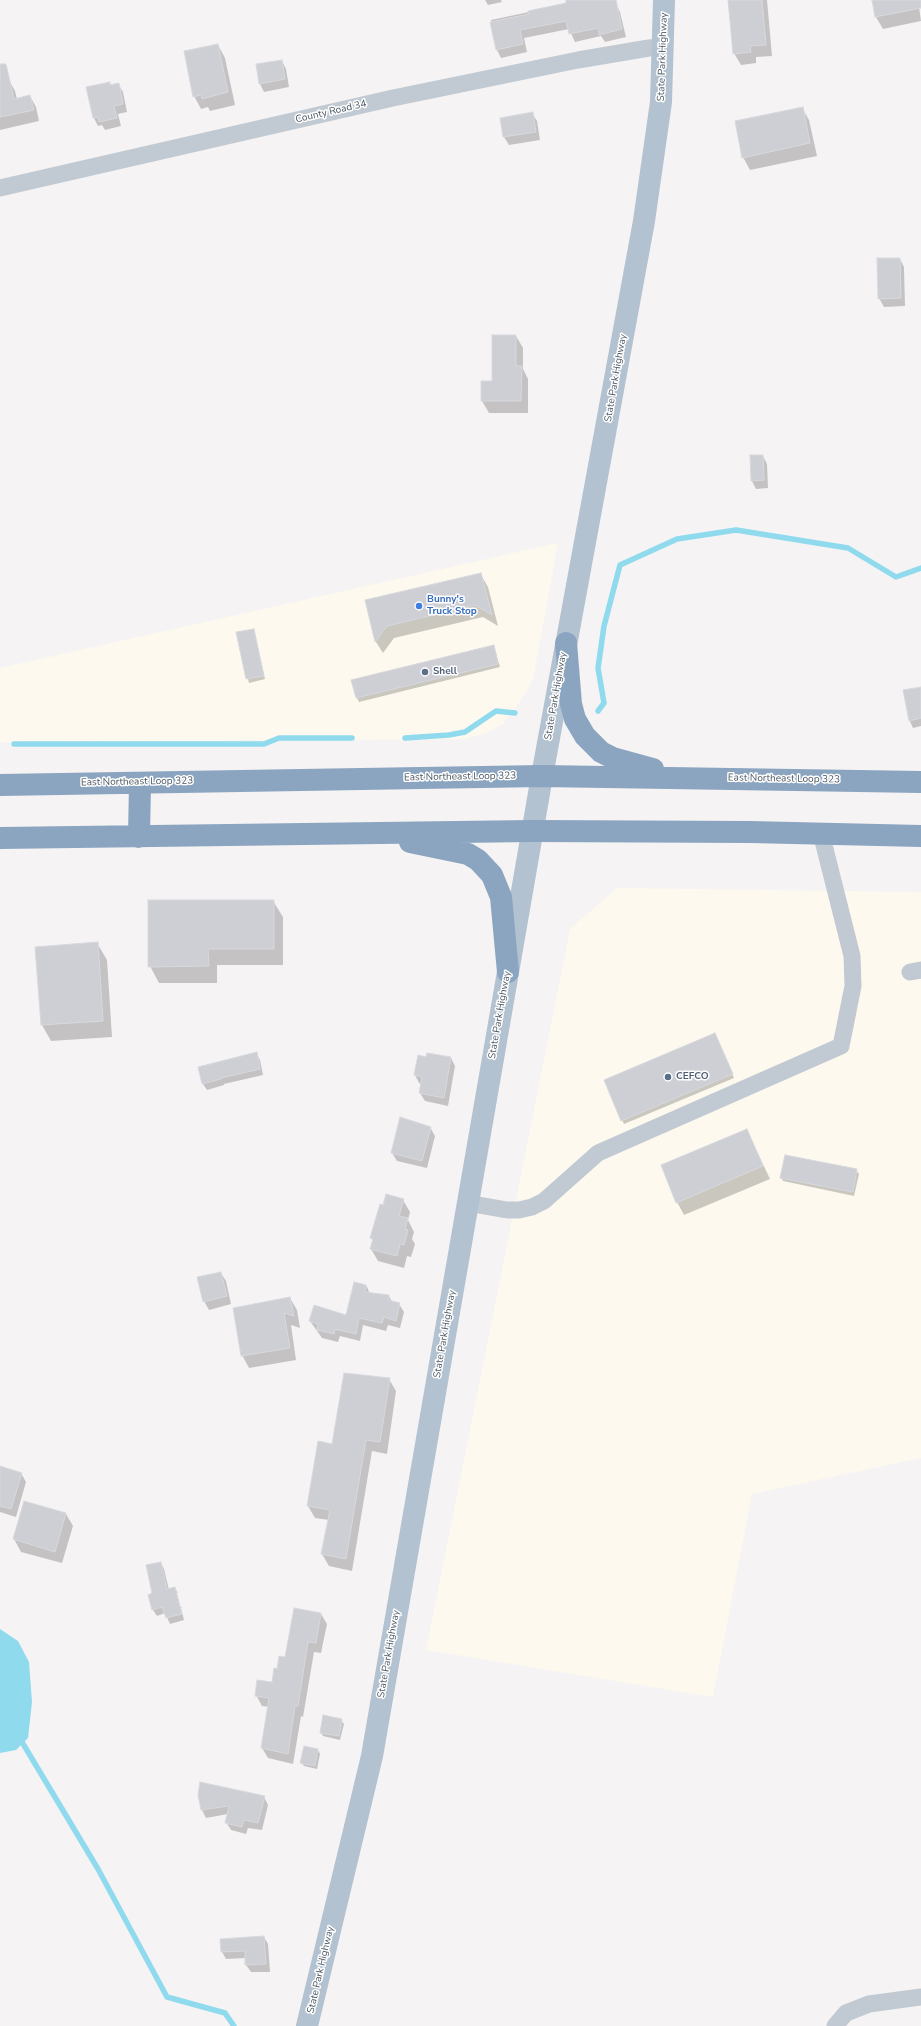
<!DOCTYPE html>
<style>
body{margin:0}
canvas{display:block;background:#f5f3f3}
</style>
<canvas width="921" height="2026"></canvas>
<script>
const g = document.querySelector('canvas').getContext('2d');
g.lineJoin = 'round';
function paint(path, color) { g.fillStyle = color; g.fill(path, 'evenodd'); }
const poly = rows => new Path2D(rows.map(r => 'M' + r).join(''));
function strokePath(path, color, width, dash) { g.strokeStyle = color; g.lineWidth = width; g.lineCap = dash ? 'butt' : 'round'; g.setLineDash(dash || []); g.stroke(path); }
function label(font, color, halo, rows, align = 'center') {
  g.font = font + ' "Nunito Sans",sans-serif'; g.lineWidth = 3; g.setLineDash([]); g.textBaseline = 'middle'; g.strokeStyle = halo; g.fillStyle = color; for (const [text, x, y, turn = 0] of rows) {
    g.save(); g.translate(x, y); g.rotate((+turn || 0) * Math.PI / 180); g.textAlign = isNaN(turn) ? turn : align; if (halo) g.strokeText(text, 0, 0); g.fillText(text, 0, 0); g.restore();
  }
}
const commercial = poly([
 [558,543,533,680,519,703,503,724,486,733,464,739,0,742,0,668],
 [617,888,921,892,921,1458,752,1494,713,1697,426,1650,570,929]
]);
const water = poly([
 [0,1629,18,1641,29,1662,32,1702,28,1738,16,1750,0,1753]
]);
const shadow = poly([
 [485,0,501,0,502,2,488,5],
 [567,0,597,0,616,4,620,12,626,37,605,42,601,36,575,42,569,29,524,38,527,52,501,58,497,50,491,20,567,4],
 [730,0,767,0,772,56,756,57,756,63,741,65,734,53],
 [873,0,918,0,921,21,883,29,876,17],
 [218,45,225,58,235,105,210,111,208,107,201,109,194,96],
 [282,61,286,69,289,87,264,92,260,84],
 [9,80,15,91,17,99,30,96,36,107,39,121,0,130,0,83],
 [109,83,110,86,118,84,123,92,127,112,118,114,121,126,105,130,102,125,98,126,94,118],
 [802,108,809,120,817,156,750,170,743,157],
 [532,113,537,121,540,140,509,145,504,137,501,119],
 [900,259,904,267,905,306,884,307,879,298],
 [516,336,523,348,523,369,528,379,528,413,489,413,482,401,493,382],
 [763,456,767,464,768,488,756,489,752,481],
 [481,575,488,587,498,626,483,617,394,638,383,653,376,642,366,600],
 [253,630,265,679,249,683,237,633],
 [494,646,500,667,359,702,357,698,352,680],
 [921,688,921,726,913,728,909,719],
 [273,901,283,917,283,965,217,965,217,983,159,983,150,966],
 [97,943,107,960,112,1037,51,1041,42,1025,36,948],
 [717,1038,734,1078,624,1124,622,1120],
 [256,1053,260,1060,263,1075,224,1084,224,1085,207,1090,203,1084],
 [427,1058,451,1058,455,1066,448,1106,425,1101,420,1093,422,1084,419,1083,415,1075],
 [430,1127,435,1136,427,1168,397,1161,392,1153],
 [747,1130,770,1179,684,1215,677,1202],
 [856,1170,859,1174,854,1196,783,1181,781,1177],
 [403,1200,410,1212,408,1220,414,1232,412,1239,415,1244,411,1257,407,1256,404,1268,378,1261,371,1249,373,1241,371,1238],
 [221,1273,226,1281,231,1304,209,1310,204,1301],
 [366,1285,370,1294,389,1296,392,1302,399,1304,404,1312,400,1328,388,1325,386,1331,363,1325,360,1341,340,1336,338,1342,322,1338,310,1321,347,1316],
 [290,1298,297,1310,300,1328,291,1325,296,1360,249,1368,242,1355],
 [389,1379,396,1391,387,1454,372,1451,352,1571,329,1566,322,1554,329,1520,315,1518,308,1506,333,1445],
 [0,1467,21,1473,26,1482,16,1517,0,1512],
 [25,1502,66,1514,73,1526,62,1563,21,1552,14,1539],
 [161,1563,164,1569,169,1590,175,1588,178,1593,176,1593,180,1607,183,1608,181,1608,184,1620,170,1624,165,1613,157,1616,153,1610,153,1594],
 [321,1614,327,1624,321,1653,314,1652,303,1717,301,1716,293,1764,268,1758,262,1748,269,1707,262,1706,256,1695,273,1683,278,1670,286,1658],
 [341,1720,344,1724,340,1740,323,1736,321,1732],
 [318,1750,320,1754,317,1769,304,1766,301,1762],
 [264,1797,268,1805,262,1830,248,1828,246,1834,231,1830,226,1822,228,1814,206,1818,202,1810],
 [264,1937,268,1944,270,1972,251,1972,246,1965,246,1958,226,1959,222,1952]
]);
const stream = poly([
 [598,711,604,703,598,668,604,626,620,565,677,539,736,530,848,548,896,577,921,568],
 [405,738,449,735,465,732,496,711,515,713],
 [14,744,264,744,279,738,352,738],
 [19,1737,98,1869,167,1997,225,2013,234,2026]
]);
const building = poly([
 [566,0,616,0,622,29,599,35,598,28,569,34,566,21,520,30,523,44,496,50,490,22,529,14,528,11,566,3,566,0],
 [728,0,762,0,766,45,750,46,751,52,733,54,728,0],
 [872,0,921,0,921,8,875,17,872,0],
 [218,44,228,92,202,99,201,95,193,97,184,51,218,44],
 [282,60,285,79,259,84,256,64,282,60],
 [0,64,6,64,14,99,30,95,34,110,0,117,0,64],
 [110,82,110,85,119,83,123,104,114,106,117,118,99,122,98,117,93,118,86,87,110,82],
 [803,107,810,143,742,158,735,121,803,107],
 [533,112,536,132,503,137,500,118,533,112],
 [877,258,900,258,901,298,878,299,877,258],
 [492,335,516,335,516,366,522,366,521,401,481,401,481,381,492,381,492,335],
 [750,455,763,455,764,480,751,481,750,455],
 [481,573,492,615,475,605,387,626,375,642,365,600,481,573],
 [254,629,264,676,246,679,236,632,254,629],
 [494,645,498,664,356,698,351,680,494,645],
 [921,687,921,718,909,721,903,690,921,687],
 [148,900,274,900,274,949,208,949,209,966,148,967,148,900],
 [98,942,103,1021,41,1025,35,947,98,942],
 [715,1033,733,1074,621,1121,604,1080,715,1033],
 [257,1052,260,1069,221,1078,221,1079,202,1084,198,1067,257,1052],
 [427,1053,451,1057,444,1098,419,1093,422,1077,414,1075,418,1055,426,1057,427,1053],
 [400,1117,431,1127,422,1161,391,1153,400,1117],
 [747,1129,763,1166,676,1203,661,1165,747,1129],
 [785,1155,857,1169,853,1192,780,1178,785,1155],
 [386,1194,404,1199,399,1216,408,1218,405,1229,408,1230,404,1245,400,1244,397,1256,370,1249,373,1239,370,1238,380,1204,383,1205,386,1194],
 [221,1272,227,1296,203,1302,197,1277,221,1272],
 [354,1282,366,1285,365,1292,389,1295,388,1300,400,1303,396,1321,384,1317,382,1323,359,1318,356,1334,335,1329,334,1334,317,1330,318,1324,309,1321,314,1305,346,1315,354,1282],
 [290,1297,294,1316,284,1313,290,1348,241,1356,233,1308,290,1297],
 [344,1373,390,1378,380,1442,366,1440,346,1559,321,1554,330,1510,307,1506,318,1441,332,1444,344,1373],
 [0,1466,22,1473,11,1509,0,1506,0,1466],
 [24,1501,66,1513,55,1552,13,1539,24,1501],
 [161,1562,167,1589,175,1587,182,1614,166,1618,162,1607,152,1610,148,1595,152,1593,146,1565,161,1562],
 [294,1608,321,1613,316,1643,308,1642,298,1706,295,1706,288,1754,261,1748,269,1698,255,1696,257,1680,272,1682,274,1668,277,1669,279,1656,285,1657,294,1608],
 [323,1715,342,1719,339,1736,320,1733,323,1715],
 [304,1746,318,1749,315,1766,300,1763,304,1746],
 [200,1782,265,1796,258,1823,244,1820,242,1827,225,1823,229,1806,201,1810,198,1795,200,1782],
 [264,1936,266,1964,245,1965,245,1951,221,1952,220,1939,264,1936]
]);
const minor = poly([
 [0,188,393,98,578,60,649,48,664,47],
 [910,972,921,970],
 [467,1203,507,1210,519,1210,532,1207,544,1201,598,1153,841,1046,853,986,852,956,821,833],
 [835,2026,846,2013,869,2004,921,1997]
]);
const major = poly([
 [307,2026,372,1756,542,776,644,221,661,102,664,0]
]);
const highway = poly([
 [566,643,571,704,575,719,585,736,601,752,613,758,653,769],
 [0,785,542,776,921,782],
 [139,837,140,783],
 [0,838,532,831,750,832,921,836],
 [410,842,468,854,478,860,492,875,501,897,508,972]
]);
const markers = [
 [419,606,4,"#3f7fe0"],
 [425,672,4,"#5c6f8a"],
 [668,1077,4,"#5c6f8a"]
];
const streetNames = [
 ["State Park Highway",663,57,-88],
 ["County Road 34",331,112,-13],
 ["State Park Highway",616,378,-80],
 ["State Park Highway",556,696,-80],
 ["East Northeast Loop 323",460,777,-1],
 ["East Northeast Loop 323",784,779,1],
 ["East Northeast Loop 323",137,782,-1],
 ["State Park Highway",500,1015,-80],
 ["State Park Highway",445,1334,-80],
 ["State Park Highway",389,1654,-80],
 ["State Park Highway",321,1970,-77]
];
const shopNames = [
 ["Bunny's",427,600],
 ["Truck Stop",427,612]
];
const serviceNames = [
 ["Shell",433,672],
 ["CEFCO",676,1077]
];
paint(commercial, '#fdf9ef');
paint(water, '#90daee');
paint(shadow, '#0003');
strokePath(stream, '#90daee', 5.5);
paint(building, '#cdcfd5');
strokePath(building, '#d7d9de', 1);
strokePath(minor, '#c1cad2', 17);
strokePath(major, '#b3c2d1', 22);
strokePath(highway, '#8ba5c1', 22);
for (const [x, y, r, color] of markers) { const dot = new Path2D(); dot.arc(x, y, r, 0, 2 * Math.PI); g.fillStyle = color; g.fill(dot); strokePath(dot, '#fff', 1.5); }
label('10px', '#4a5661', '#fff', streetNames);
label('bold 10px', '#366cbe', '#fff', shopNames, 'left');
label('bold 10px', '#4e5e75', '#fff', serviceNames, 'left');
</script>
